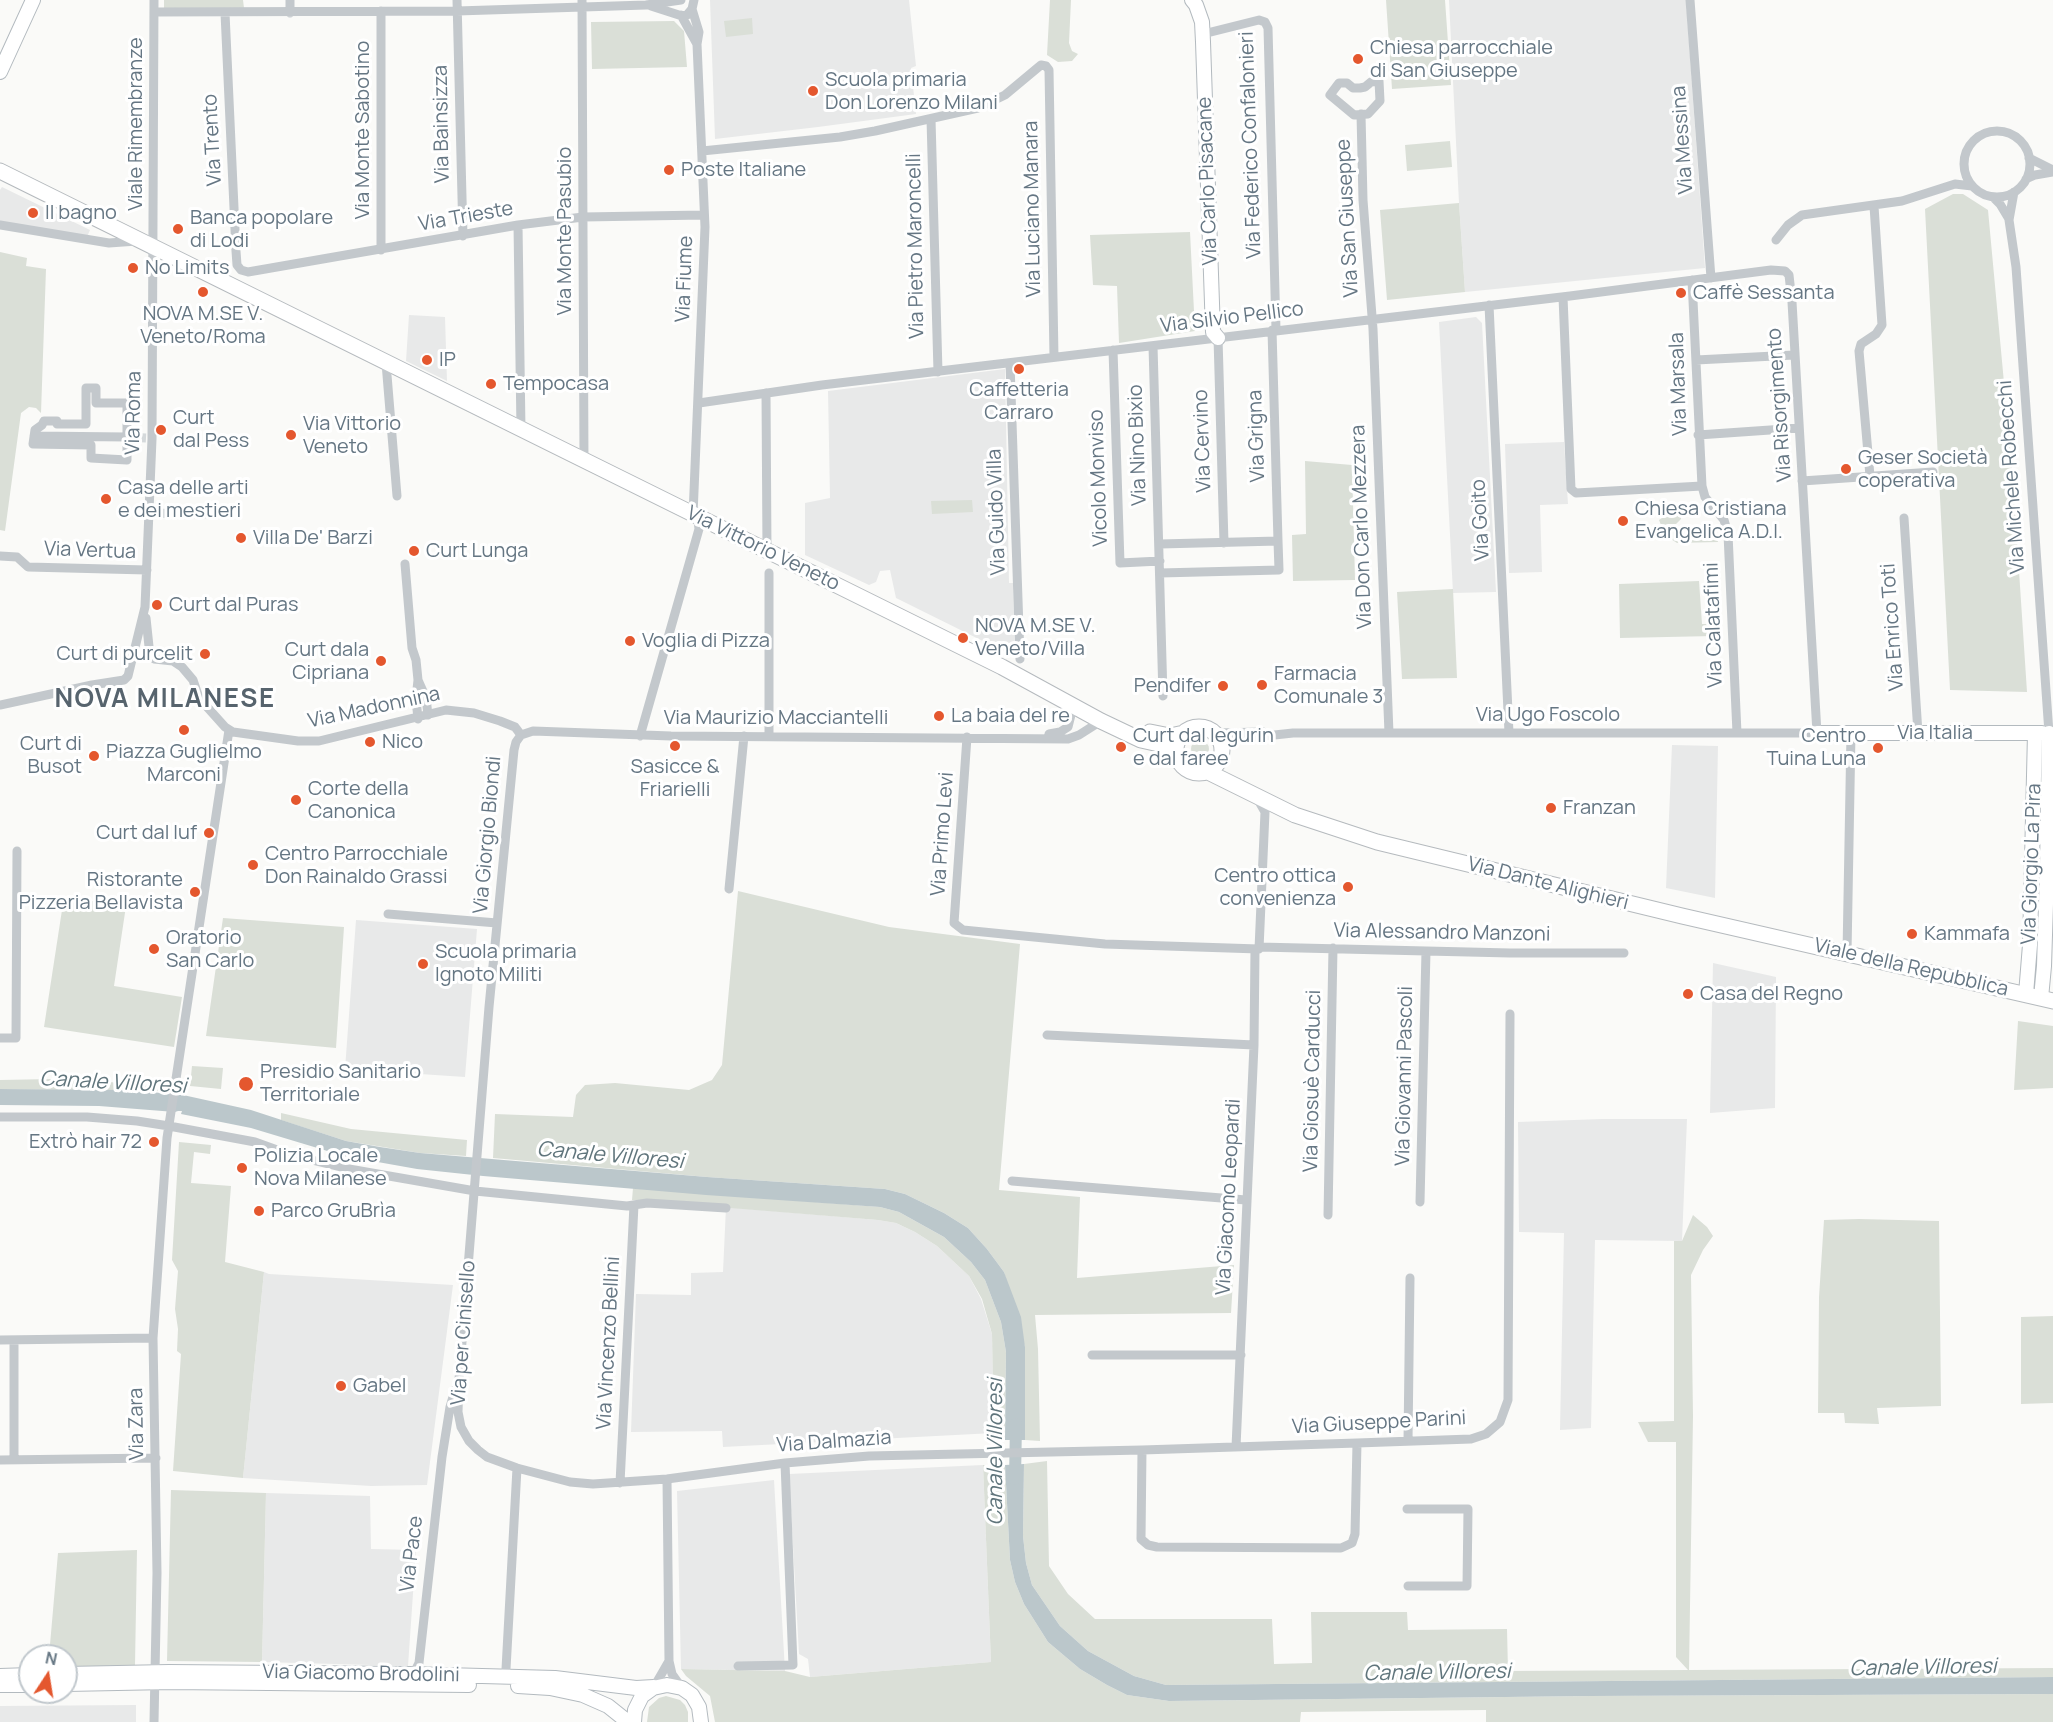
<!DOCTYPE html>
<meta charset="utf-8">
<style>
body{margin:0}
#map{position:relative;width:2053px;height:1722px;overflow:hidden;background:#fafaf8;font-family:Manrope,sans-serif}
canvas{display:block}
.north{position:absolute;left:18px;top:1644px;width:60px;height:60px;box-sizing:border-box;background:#fff;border:2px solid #c1c8cd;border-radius:50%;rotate:12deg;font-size:16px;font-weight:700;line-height:24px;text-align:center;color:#657683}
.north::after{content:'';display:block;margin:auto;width:21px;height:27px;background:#e4572e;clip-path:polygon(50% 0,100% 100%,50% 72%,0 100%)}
</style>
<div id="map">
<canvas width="2053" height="1722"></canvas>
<div class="north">N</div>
</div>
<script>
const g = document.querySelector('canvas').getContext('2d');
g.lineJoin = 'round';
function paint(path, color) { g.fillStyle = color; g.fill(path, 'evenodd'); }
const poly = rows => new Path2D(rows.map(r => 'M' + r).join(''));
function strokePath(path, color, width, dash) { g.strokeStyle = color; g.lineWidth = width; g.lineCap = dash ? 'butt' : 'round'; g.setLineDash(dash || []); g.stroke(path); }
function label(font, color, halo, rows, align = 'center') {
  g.font = font + ' Manrope,sans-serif'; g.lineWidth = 6; g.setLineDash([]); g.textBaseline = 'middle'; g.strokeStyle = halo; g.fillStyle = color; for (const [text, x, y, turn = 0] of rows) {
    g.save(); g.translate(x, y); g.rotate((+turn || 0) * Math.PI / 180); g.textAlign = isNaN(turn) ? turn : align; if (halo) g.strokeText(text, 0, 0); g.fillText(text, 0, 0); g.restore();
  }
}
const built = poly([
 [710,0,909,0,916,66,911,68,916,114,818,127,715,139],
 [1449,0,1686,0,1705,268,1465,292,1459,203],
 [2,187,90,230,87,237,0,223,0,190],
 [409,315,445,317,447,381,406,361],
 [1476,317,1482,323,1496,592,1453,593,1439,322],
 [1005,369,1009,583,1013,583,1015,657,896,598,890,570,880,571,876,582,869,585,805,555,805,503,830,498,828,391],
 [1564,442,1568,504,1540,505,1542,572,1509,573,1505,444],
 [1672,745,1718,746,1715,898,1666,888],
 [356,920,477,929,465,1077,345,1069],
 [1713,963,1776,977,1775,1108,1710,1113],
 [1602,1119,1687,1119,1682,1241,1595,1240,1591,1428,1560,1430,1564,1233,1519,1232,1518,1122],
 [726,1207,878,1220,896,1223,915,1232,937,1246,969,1276,981,1299,992,1334,994,1433,723,1447,722,1431,631,1432,636,1294,691,1295,691,1273,723,1272],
 [264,1272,269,1274,453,1285,427,1485,371,1486,243,1478],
 [983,1465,991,1662,810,1677,808,1659,799,1654,789,1474],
 [774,1480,785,1671,681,1669,677,1491],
 [266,1493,370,1496,371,1549,416,1550,408,1666,262,1662],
 [136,1705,136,1722,0,1722,0,1706]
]);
const green = poly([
 [164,0,243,0,244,8,164,8],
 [1050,0,1071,0,1069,43,1072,51,1078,54,1072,61,1058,62,1047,55],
 [1386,0,1445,0,1451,85,1392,89],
 [752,18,753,34,726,37,724,21],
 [674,21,684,31,687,67,592,69,591,22],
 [1450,141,1452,167,1407,171,1405,145],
 [1953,194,1963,194,1988,210,2013,480,2027,692,1950,690,1925,209],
 [1459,203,1465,292,1387,300,1380,210],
 [1190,232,1195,331,1119,343,1117,286,1093,285,1090,235],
 [0,252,27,258,26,266,46,269,41,413,36,408,29,407,21,413,5,531,0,530],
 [1305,461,1352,465,1355,580,1293,581,1292,535,1306,534],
 [972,500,973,512,932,514,931,501],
 [1703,508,1707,511,1681,512,1681,519,1676,524,1661,525,1659,520,1675,509],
 [1676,527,1682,530,1682,539,1717,538,1718,542,1677,543,1660,532,1661,528],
 [1699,581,1702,624,1714,624,1714,636,1620,638,1619,584],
 [1453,589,1457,678,1402,679,1397,592],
 '1191 749a9 9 0 1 1 18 0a9 9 0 1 1-18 0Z',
 [738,891,889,927,1020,944,999,1190,1080,1197,1077,1278,1234,1265,1231,1313,1035,1315,1038,1349,1040,1441,1025,1440,1025,1347,1004,1272,987,1249,968,1228,944,1213,905,1194,885,1189,707,1177,493,1158,495,1114,573,1117,576,1095,585,1085,615,1083,689,1090,712,1080,722,1065],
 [64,897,126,906,114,986,182,997,174,1047,44,1027],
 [223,918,344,927,336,1048,206,1036],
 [2018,1021,2053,1026,2053,1088,2014,1090],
 [192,1066,223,1068,221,1089,190,1086],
 [52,1079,110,1082,166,1088,166,1091,0,1089,0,1080],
 [281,1113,351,1129,467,1140,466,1156,420,1153,346,1141,281,1120],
 [179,1142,211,1145,210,1154,194,1152,191,1183,231,1186,225,1262,264,1272,243,1478,173,1471,181,1354,177,1351,178,1329,175,1309,178,1271,172,1260],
 [633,1188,880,1207,899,1212,944,1237,971,1262,985,1280,1001,1322,1006,1352,1005,1440,994,1441,992,1334,982,1299,969,1276,937,1246,915,1232,896,1223,878,1220,632,1200],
 [1693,1215,1707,1227,1713,1236,1703,1250,1691,1275,1693,1416,1689,1670,2053,1668,2053,1677,1166,1685,1134,1676,1088,1651,1060,1626,1032,1585,1026,1563,1023,1536,1024,1464,1047,1461,1049,1566,1068,1594,1095,1619,1272,1619,1274,1664,1312,1663,1311,1612,1407,1612,1408,1630,1507,1629,1508,1671,1688,1670,1676,1657,1676,1442,1648,1442,1638,1422,1674,1421,1674,1241,1682,1241],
 [1859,1219,1939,1221,1941,1406,1877,1408,1879,1424,1845,1423,1844,1413,1818,1413,1819,1297,1824,1220],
 [2053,1316,2053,1403,2021,1404,2021,1317],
 [983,1465,1005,1465,1010,1560,1015,1582,1024,1604,1048,1642,1080,1669,1107,1685,1127,1695,1169,1701,1590,1696,2053,1694,2053,1722,1486,1722,1486,1710,1301,1712,1300,1722,715,1722,710,1696,686,1676,681,1669,785,1671,810,1677,991,1662],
 [171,1490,266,1493,262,1662,167,1661],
 [137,1550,135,1665,66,1667,66,1656,49,1656,58,1553],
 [666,1696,680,1700,685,1705,688,1712,688,1722,647,1722,649,1707,659,1698]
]);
const water = poly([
 [0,1089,128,1090,183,1095,251,1110,346,1141,380,1147,420,1153,707,1177,885,1189,905,1194,944,1213,968,1228,987,1249,1004,1272,1021,1317,1025,1347,1025,1440,1005,1440,1006,1352,1001,1322,985,1280,971,1262,944,1237,899,1212,880,1207,706,1195,483,1176,417,1169,344,1156,251,1128,181,1114,182,1111,178,1111,175,1112,99,1106,0,1105],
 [1024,1464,1023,1536,1026,1563,1032,1585,1060,1626,1088,1651,1134,1676,1166,1685,2053,1677,2053,1694,1590,1696,1169,1701,1127,1695,1107,1685,1080,1669,1048,1642,1024,1604,1015,1582,1010,1560,1005,1465]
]);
const canal = poly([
 [1015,1479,1016,1424]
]);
const streetTunnel = poly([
 [127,437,146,438]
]);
const street = poly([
 [290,0,290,13],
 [457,0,463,236],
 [582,0,584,461],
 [1690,0,1711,278],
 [651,6,682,16,687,15,692,9],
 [381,11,381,250],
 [154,12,457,11,646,5,681,0],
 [225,13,236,251,237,265,241,270,248,272,518,225,583,217,704,215],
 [681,15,697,44],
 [1203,34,1259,20,1265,22,1268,28,1276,330],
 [1379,81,1380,101,1368,114,1354,115,1330,95,1339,83,1347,83,1353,88,1360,88,1365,87,1371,82,1379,81],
 [1361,114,1363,200,1373,329,1389,733],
 [931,119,938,372],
 '1964 164a33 33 0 1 1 66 0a33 33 0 1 1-66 0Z',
 [702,151,840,137,875,131,978,108,1005,95,1041,65,1046,66,1049,70,1054,357],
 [2029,158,2053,170],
 [2026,179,2035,175,2053,172],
 [2014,192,2009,220,2016,267,2049,733],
 [1993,197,2000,204,2009,219],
 [0,225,109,243,137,241],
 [518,225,521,430],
 [1776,240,1788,225,1802,215,1902,201,1955,184,1972,186],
 [1692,280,1702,486,1705,497,1724,520,1728,534,1737,733],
 [1563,297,1571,489,1576,493,1702,486],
 [1489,305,1509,733],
 [1272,330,1278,541],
 [1218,338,1224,543],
 [1153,346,1163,696],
 [1113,350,1120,563,1160,561],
 [1696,360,1794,355],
 [386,363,397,496],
 [1010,363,1020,659],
 [86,388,96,388,96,403,127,403,127,460,91,458,91,445,33,444,35,430,42,425,44,421,57,421,57,424,86,424,86,388],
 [766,393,767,551],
 [699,403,822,385,1570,296,1771,270,1785,271,1789,275,1792,302,1817,733,1293,733,1237,739,1222,749],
 [1698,435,1799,428],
 [34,436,127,437],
 [1870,476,1859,351,1861,344,1876,334,1882,325,1874,206],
 [1802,481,1933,472],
 [150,513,225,514],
 [1904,518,1918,733],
 [1160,544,1278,541,1279,570,1160,573],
 [0,556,17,557,28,567,147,570],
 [405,564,412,648,416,660,418,680,416,699,418,719],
 [769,573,769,736],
 [146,618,150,656,154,659,173,661,182,667,193,680,199,698,225,727,233,732,298,741,319,741,446,710,474,713,500,721,515,727,521,735],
 [418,680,426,698,428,715],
 [0,705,92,685,124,680,128,676,145,607,152,439,154,0],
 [1215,733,1263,732],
 [1049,734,1060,732,1068,727,1073,707],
 [521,735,516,742,514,750,489,1007,459,1379,458,1412,461,1427,469,1441,478,1450,487,1457,517,1468,570,1482,593,1484,667,1479,785,1463,869,1456,1142,1450,1357,1443,1471,1439,1486,1434,1500,1422,1508,1400,1510,1014],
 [521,735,533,731,671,736,1068,739,1079,735,1101,721],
 [640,736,699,529,698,521,693,515,705,227,697,44,699,32,692,9,694,0],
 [967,737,954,923,963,930,1105,944,1259,949,1265,812,1257,798],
 [729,889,744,736],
 [388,914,497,923],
 [1259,947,1510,953,1624,953],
 [1847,953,1851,733],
 [1047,1035,1254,1045],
 [0,1038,16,1038,17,851],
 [0,1117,87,1117,137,1121,169,1126,255,1142,291,1155,349,1169,475,1191,627,1206,647,1203,726,1208],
 [1012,1181,1246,1200],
 [1420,1202,1426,951],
 [1328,1215,1333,948],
 [0,1340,153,1338],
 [1092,1355,1241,1355],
 [1408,1441,1410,1278],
 [1236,1447,1254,1045,1255,949],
 [1142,1450,1141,1539,1148,1545,1157,1547,1341,1548,1352,1543,1355,1534,1357,1443],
 [0,1460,156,1458],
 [14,1460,14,1340],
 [667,1479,669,1661,672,1674,682,1688],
 [620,1483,634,1205],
 [1407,1509,1468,1509,1467,1586,1408,1586],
 [738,1666,793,1665,785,1463],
 [506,1669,517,1468],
 [409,1674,416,1669,419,1663,442,1457,450,1407,455,1390],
 [654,1687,669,1661],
 [154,1722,157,1573,153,1338,167,1138,229,730]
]);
const secondary = poly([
 [1192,0,1196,5,1202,22,1203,42,1213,332,1218,338],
 [0,72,33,0],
 [1817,733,2042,733],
 [2026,994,2030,945,2035,733],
 [2041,998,2044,966,2047,873,2049,733],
 [66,1674,169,1672,409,1674,555,1678,636,1688,654,1687],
 [0,1676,30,1675],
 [66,1684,169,1682,469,1685],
 [0,1685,30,1685],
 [518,1686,550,1688,583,1695,608,1706,628,1722],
 [634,1722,635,1710,642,1696,653,1688,667,1685,682,1688,692,1695,699,1707,701,1722]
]);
const primary = poly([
 [0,171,1002,667,1101,721,1141,740,1168,746,1177,753],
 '1176 750a23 23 0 1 1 46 0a23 23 0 1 1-46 0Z',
 [1150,732,1170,736,1184,733],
 [1206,771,1295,815,1377,842,1682,916,2053,1001]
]);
const markers = [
 [1358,59,6,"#e4572e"],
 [813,91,6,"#e4572e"],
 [669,170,6,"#e4572e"],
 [33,213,6,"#e4572e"],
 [178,229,6,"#e4572e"],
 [133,268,6,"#e4572e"],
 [203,292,6,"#e4572e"],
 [1681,293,6,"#e4572e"],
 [427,360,6,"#e4572e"],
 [1019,369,6,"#e4572e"],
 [491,384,6,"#e4572e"],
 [161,430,6,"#e4572e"],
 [291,435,6,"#e4572e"],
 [1846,469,6,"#e4572e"],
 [106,499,6,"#e4572e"],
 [1623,521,6,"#e4572e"],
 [241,538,6,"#e4572e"],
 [414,551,6,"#e4572e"],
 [157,605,6,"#e4572e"],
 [963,638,6,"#e4572e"],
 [630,641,6,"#e4572e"],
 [205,654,6,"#e4572e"],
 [381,661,6,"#e4572e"],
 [1262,685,6,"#e4572e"],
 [1223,686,6,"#e4572e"],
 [939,716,6,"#e4572e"],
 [184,730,6,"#e4572e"],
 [370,742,6,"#e4572e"],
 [675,746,6,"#e4572e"],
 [1121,747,6,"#e4572e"],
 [1878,748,6,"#e4572e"],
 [94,756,6,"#e4572e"],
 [296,800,6,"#e4572e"],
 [1551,808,6,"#e4572e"],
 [209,833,6,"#e4572e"],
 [253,865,6,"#e4572e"],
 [1348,887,6,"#e4572e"],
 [195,892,6,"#e4572e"],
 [1912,934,6,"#e4572e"],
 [154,949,6,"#e4572e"],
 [423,964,6,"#e4572e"],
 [1688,994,6,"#e4572e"],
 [246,1084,8,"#e4572e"],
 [154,1142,6,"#e4572e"],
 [242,1168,6,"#e4572e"],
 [259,1211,6,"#e4572e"],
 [341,1386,6,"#e4572e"]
];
const poiNames = [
 ["Chiesa parrocchiale",1370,48],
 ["di San Giuseppe",1370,71],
 ["Scuola primaria",825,80],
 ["Don Lorenzo Milani",825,103],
 ["Poste Italiane",681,170],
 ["Il bagno",45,213],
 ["Banca popolare",190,218],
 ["di Lodi",190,241],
 ["No Limits",145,268],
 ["Caffè Sessanta",1693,293],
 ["NOVA M.SE V.",203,314,"center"],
 ["Veneto/Roma",203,337,"center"],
 ["IP",439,360],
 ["Tempocasa",503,384],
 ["Caffetteria",1019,390,"center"],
 ["Carraro",1019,413,"center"],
 ["Curt",173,418],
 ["dal Pess",173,441],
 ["Via Vittorio",303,424],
 ["Veneto",303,447],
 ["Geser Società",1858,458],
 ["coperativa",1858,481],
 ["Casa delle arti",118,488],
 ["e dei mestieri",118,511],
 ["Chiesa Cristiana",1635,509],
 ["Evangelica A.D.I.",1635,532],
 ["Villa De' Barzi",253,538],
 ["Curt Lunga",426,551],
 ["Curt dal Puras",169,605],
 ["NOVA M.SE V.",975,626],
 ["Veneto/Villa",975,649],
 ["Voglia di Pizza",642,641],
 ["Curt dala",369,650,"right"],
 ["Cipriana",369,673,"right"],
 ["Curt di purcelit",193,654,"right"],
 ["Farmacia",1274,674],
 ["Comunale 3",1274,697],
 ["Pendifer",1211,686,"right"],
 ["La baia del re",951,716],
 ["Curt dal legurin",1133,736],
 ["e dal faree",1133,759],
 ["Centro",1866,736,"right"],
 ["Tuina Luna",1866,759,"right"],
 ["Nico",382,742],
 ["Curt di",82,744,"right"],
 ["Busot",82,767,"right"],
 ["Piazza Guglielmo",184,752,"center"],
 ["Marconi",184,775,"center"],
 ["Sasicce &",675,767,"center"],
 ["Friarielli",675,790,"center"],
 ["Corte della",308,789],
 ["Canonica",308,812],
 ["Franzan",1563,808],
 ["Curt dal luf",197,833,"right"],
 ["Centro Parrocchiale",265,854],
 ["Don Rainaldo Grassi",265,877],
 ["Centro ottica",1336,876,"right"],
 ["convenienza",1336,899,"right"],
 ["Ristorante",183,880,"right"],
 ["Pizzeria Bellavista",183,903,"right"],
 ["Kammafa",1924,934],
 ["Oratorio",166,938],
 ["San Carlo",166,961],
 ["Scuola primaria",435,952],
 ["Ignoto Militi",435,975],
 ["Casa del Regno",1700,994],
 ["Presidio Sanitario",260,1072],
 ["Territoriale",260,1095],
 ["Extrò hair 72",142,1142,"right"],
 ["Polizia Locale",254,1156],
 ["Nova Milanese",254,1179],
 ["Parco GruBrìa",271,1211],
 ["Gabel",353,1386]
];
const streetNames = [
 ["Viale Rimembranze",136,124,-90],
 ["Via Bainsizza",442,124,-91],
 ["Via Monte Sabotino",363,130,-90],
 ["Via Trento",213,140,-93],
 ["Via Messina",1683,140,-94],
 ["Via Federico Confalonieri",1251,145,-92],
 ["Via Carlo Pisacane",1208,181,-92],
 ["Via Luciano Manara",1033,209,-91],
 ["Via Trieste",466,217,-10],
 ["Via San Giuseppe",1348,218,-93],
 ["Via Monte Pasubio",565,231,-90],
 ["Via Pietro Maroncelli",916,246,-91],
 ["Via Fiume",685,279,-88],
 ["Via Silvio Pellico",1232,318,-7],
 ["Via Marsala",1679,384,-92],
 ["Via Risorgimento",1780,405,-94],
 ["Via Roma",134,413,-89],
 ["Via Grigna",1257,436,-92],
 ["Via Cervino",1203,441,-92],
 ["Via Nino Bixio",1138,445,-92],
 ["Via Michele Robecchi",2012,477,-94],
 ["Vicolo Monviso",1099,478,-92],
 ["Via Guido Villa",997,512,-92],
 ["Via Goito",1481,520,-93],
 ["Via Don Carlo Mezzera",1362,527,-92],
 ["Via Vittorio Veneto",763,549,26],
 ["Via Vertua",90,551,2],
 ["Via Calatafimi",1714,625,-92],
 ["Via Enrico Toti",1893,627,-94],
 ["Via Madonnina",374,708,-12],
 ["Via Ugo Foscolo",1548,715],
 ["Via Maurizio Macciantelli",776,718],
 ["Via Italia",1935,733],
 ["Via Primo Levi",943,834,-86],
 ["Via Giorgio Biondi",488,835,-85],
 ["Via Giorgio La Pira",2032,864,-88],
 ["Via Dante Alighieri",1548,884,14],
 ["Via Alessandro Manzoni",1442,933,1],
 ["Viale della Repubblica",1911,968,13],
 ["Via Giovanni Pascoli",1405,1076,-89],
 ["Via Giosuè Carducci",1313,1081,-89],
 ["Via Giacomo Leopardi",1229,1197,-87],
 ["Via per Cinisello",464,1333,-86],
 ["Via Vincenzo Bellini",609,1343,-87],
 ["Via Giuseppe Parini",1379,1423,-3],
 ["Via Zara",137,1424,-91],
 ["Via Dalmazia",834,1442,-4],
 ["Via Pace",412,1554,-83],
 ["Via Giacomo Brodolini",361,1674,1]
];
const waterNames = [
 ["Canale Villoresi",113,1083,3],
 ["Canale Villoresi",610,1156,5],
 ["Canale Villoresi",996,1452,-90],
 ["Canale Villoresi",1923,1668,-1],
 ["Canale Villoresi",1437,1673,-1]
];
const districtNames = [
 ["NOVA MILANESE",165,700]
];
paint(built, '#e8e9e9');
paint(green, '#dadfd7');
paint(water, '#bbc7cb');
strokePath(canal, '#bbc7cb', 12);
strokePath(streetTunnel, '#d5d9db', 9, [9, 4.5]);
strokePath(secondary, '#b3babf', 16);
strokePath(primary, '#b5babe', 17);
strokePath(street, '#c3c8cc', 9);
strokePath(secondary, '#fff', 14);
strokePath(primary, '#fff', 15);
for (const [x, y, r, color] of markers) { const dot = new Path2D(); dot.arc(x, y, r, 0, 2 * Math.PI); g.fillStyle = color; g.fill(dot); strokePath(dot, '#fff', 2); }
label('20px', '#657683', '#fff', poiNames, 'left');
label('20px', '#657683', '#fff', streetNames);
label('italic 21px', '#60757c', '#fff', waterNames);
g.letterSpacing = '1.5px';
label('bold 26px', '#57646e', '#fff', districtNames);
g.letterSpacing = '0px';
</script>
